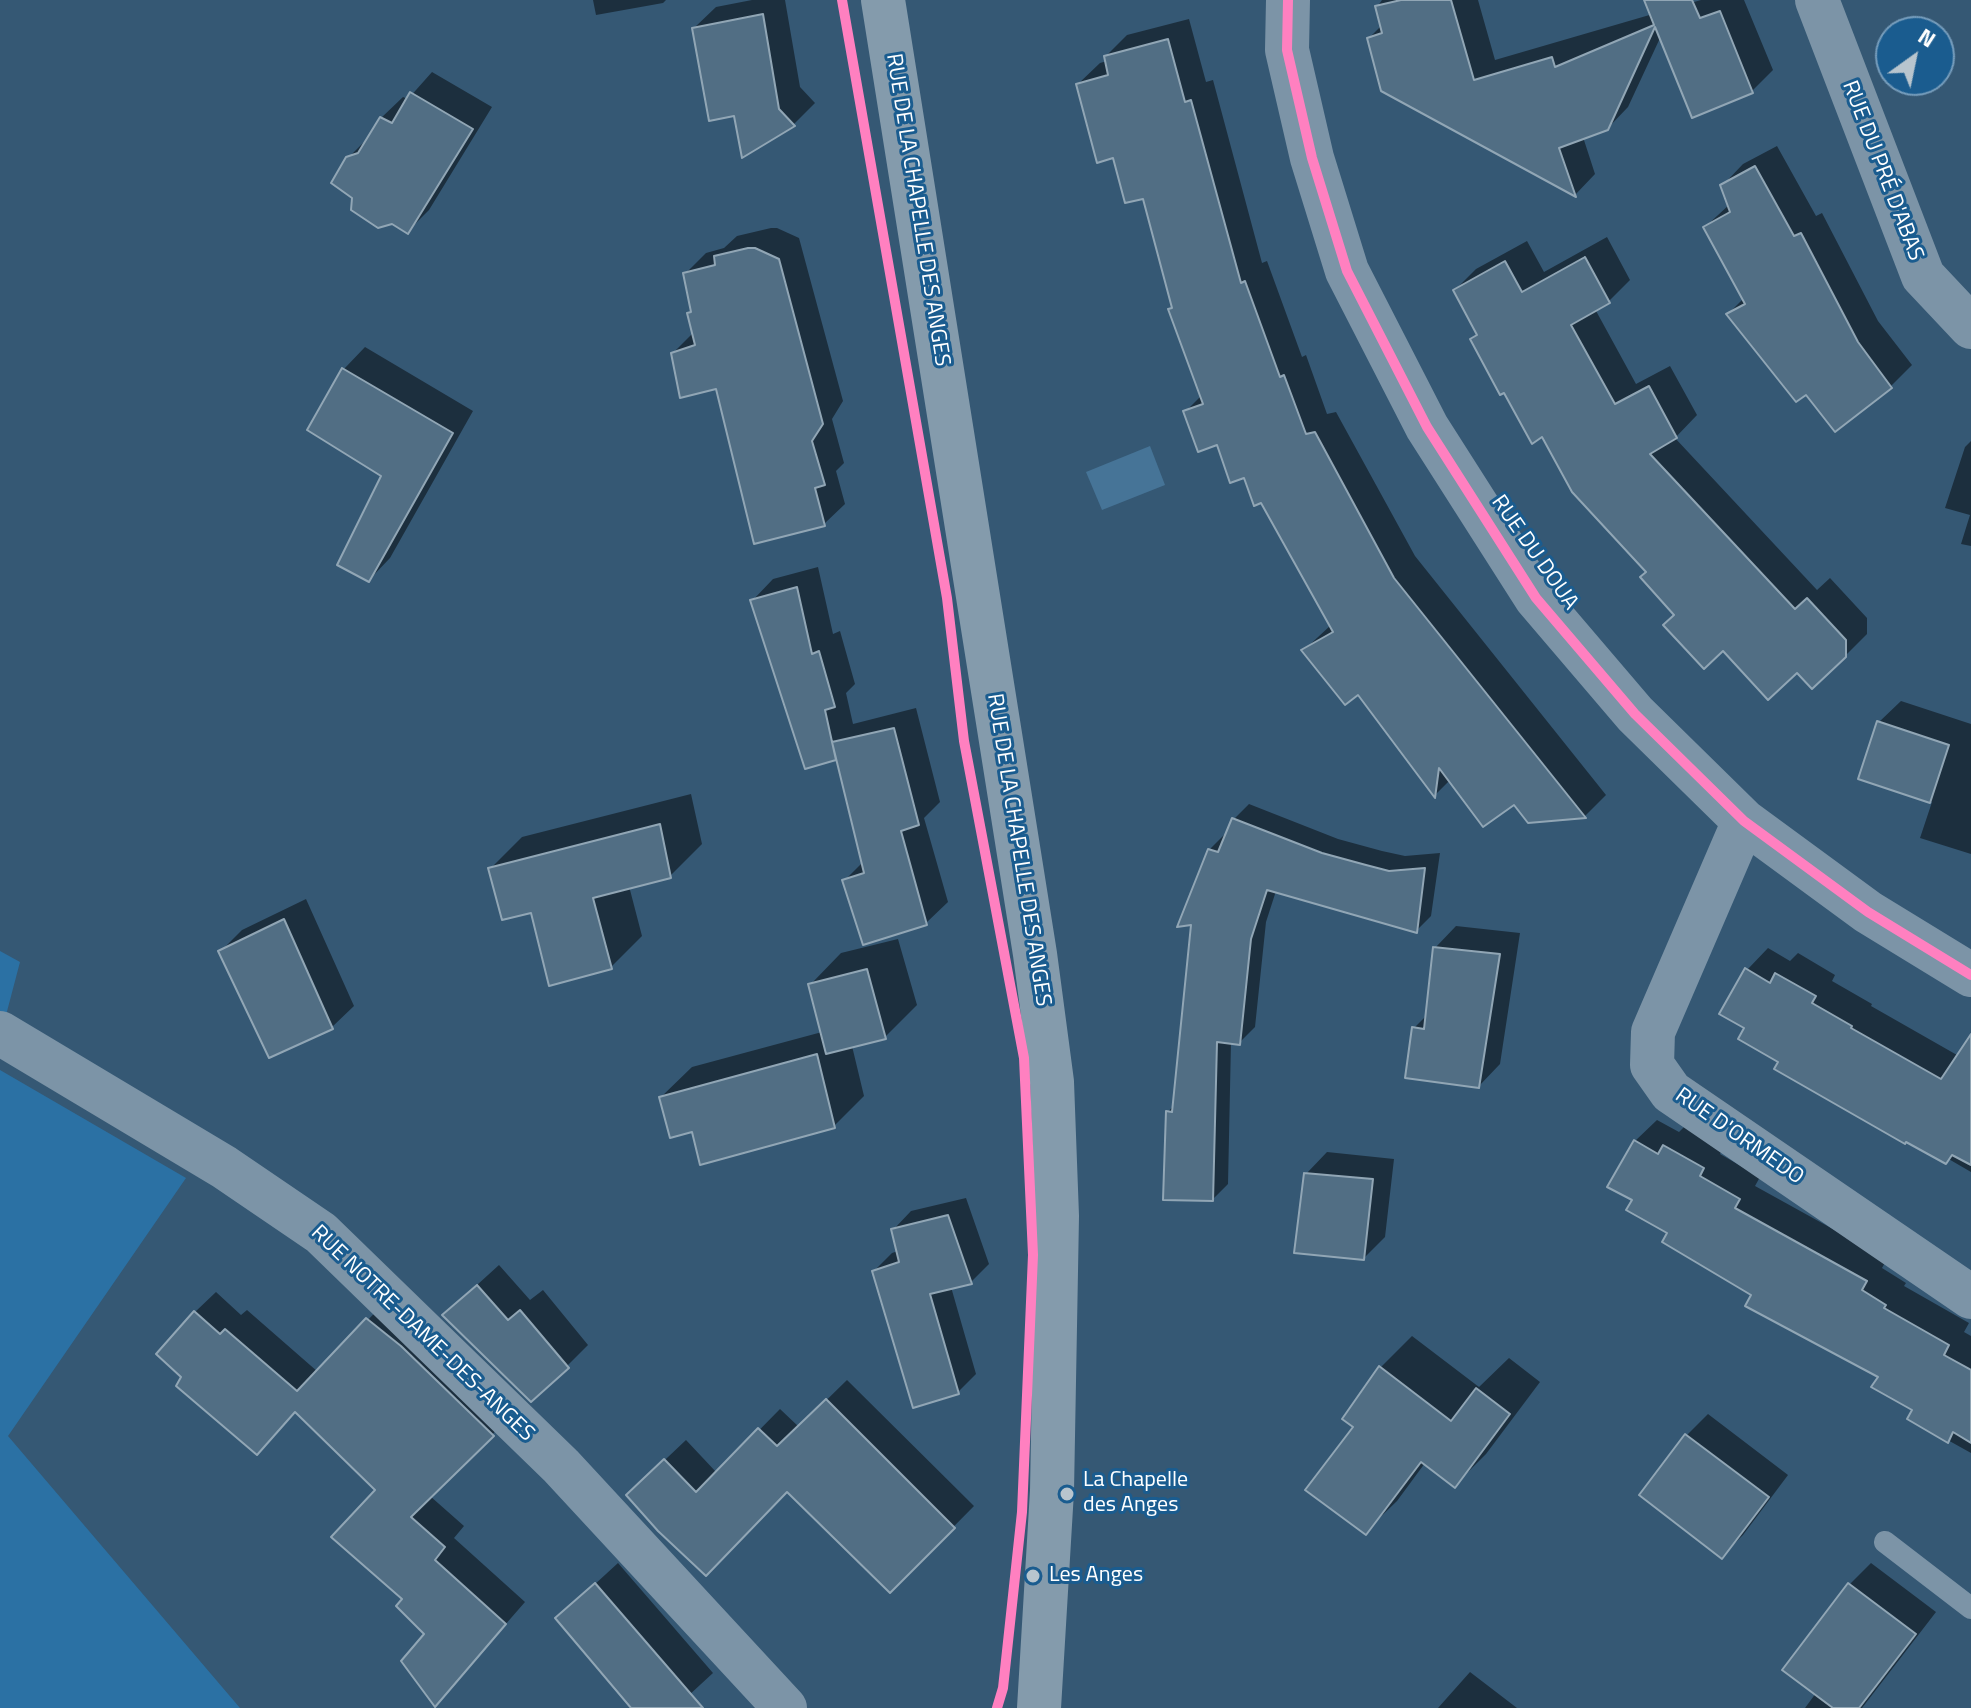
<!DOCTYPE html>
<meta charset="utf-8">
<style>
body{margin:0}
#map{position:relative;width:1971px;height:1708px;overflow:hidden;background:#355874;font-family:"Titillium Web",sans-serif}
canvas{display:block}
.north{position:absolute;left:1875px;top:16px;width:80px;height:80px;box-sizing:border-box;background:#1a5c8f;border:2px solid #769dbc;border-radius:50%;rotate:33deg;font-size:22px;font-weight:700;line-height:32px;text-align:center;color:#fff}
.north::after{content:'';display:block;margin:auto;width:28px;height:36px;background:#b8c5ce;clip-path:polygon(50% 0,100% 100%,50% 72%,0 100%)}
</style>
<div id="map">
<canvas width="1971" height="1708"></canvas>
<div class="north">N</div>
</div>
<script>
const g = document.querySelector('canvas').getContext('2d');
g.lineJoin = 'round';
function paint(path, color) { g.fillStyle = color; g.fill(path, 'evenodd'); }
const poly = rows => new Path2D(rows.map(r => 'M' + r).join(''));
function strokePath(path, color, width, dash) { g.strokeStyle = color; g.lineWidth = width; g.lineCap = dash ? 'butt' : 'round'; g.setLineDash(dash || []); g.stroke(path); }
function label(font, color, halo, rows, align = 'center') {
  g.font = font + ' "Titillium Web",sans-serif'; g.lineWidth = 6; g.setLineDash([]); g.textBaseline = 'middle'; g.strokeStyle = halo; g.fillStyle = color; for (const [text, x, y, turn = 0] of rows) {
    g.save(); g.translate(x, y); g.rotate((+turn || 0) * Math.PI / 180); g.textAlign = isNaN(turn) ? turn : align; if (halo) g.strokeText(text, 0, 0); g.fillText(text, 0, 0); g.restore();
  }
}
const green = poly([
 [0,951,20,962,0,1038],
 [0,1070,186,1178,8,1436,240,1708,0,1708]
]);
const water = poly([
 [1150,446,1165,485,1102,510,1086,472]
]);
const shadow = poly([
 [593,0,666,0,663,3,596,15],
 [752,0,785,0,800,87,815,103,794,124,744,155,735,114,694,28,716,7],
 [1382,0,1478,0,1495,60,1701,0,1744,0,1773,70,1752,91,1661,36,1628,107,1607,129,1583,137,1595,174,1575,195,1369,38,1382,25,1377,7],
 [1189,19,1206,82,1213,80,1262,263,1267,261,1302,357,1306,355,1327,414,1336,412,1415,556,1606,795,1585,816,1529,821,1514,802,1450,780,1435,795,1358,692,1304,650,1331,625,1245,476,1218,442,1185,412,1202,395,1173,307,1144,197,1114,156,1078,84,1100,63,1107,61,1106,56,1127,35],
 [432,72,492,107,429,210,408,231,355,197,347,159,370,136,381,118,403,97,408,99],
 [1777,146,1816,216,1822,213,1878,321,1912,365,1891,386,1835,429,1806,392,1728,314,1744,298,1705,227,1730,204,1722,186,1743,164],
 [771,228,777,228,799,238,843,401,832,419,844,463,836,471,845,504,824,524,717,386,673,353,694,332,693,310,685,274,706,253,724,248,737,236],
 [1607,237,1630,280,1609,301,1595,309,1636,384,1670,366,1697,415,1675,438,1817,590,1830,578,1867,618,1867,634,1845,656,1797,670,1723,648,1677,614,1648,572,1542,435,1473,339,1478,333,1455,290,1476,269,1527,241,1544,272],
 [365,347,473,411,390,558,369,580,383,475,309,429,344,369],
 [1971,441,1971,546,1961,544,1970,515,1945,508,1965,447],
 [818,567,833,634,840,631,855,684,846,693,853,724,916,708,940,802,924,818,948,902,926,923,844,881,864,861,838,756,835,759,752,601,773,579],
 [1901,701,1971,724,1971,854,1920,838,1932,802,1861,778,1879,722],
 [691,794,702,844,670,876,629,886,642,936,611,967,532,911,491,868,522,837],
 [1249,804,1338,839,1382,851,1405,856,1440,853,1431,916,1416,931,1276,891,1266,922,1255,1027,1239,1043,1231,1042,1228,1184,1213,1199,1168,1112,1174,1105,1209,850,1225,834,1227,835,1234,819],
 [306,899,354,1006,332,1027,270,1055,221,951,242,930],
 [1456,926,1520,933,1500,1064,1479,1086,1414,1028,1427,1015,1435,948],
 [898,939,917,1005,885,1037,852,1046,864,1096,834,1126,693,1130,661,1097,692,1067,822,1032,810,985,841,953],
 [1768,948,1790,961,1798,953,1835,975,1832,981,1872,1004,1871,1006,1964,1059,1971,1058,1971,1172,1780,1061,1746,1027,1747,970],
 [1657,1120,1679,1132,1686,1125,1724,1146,1720,1154,1760,1177,1755,1186,1887,1259,1882,1268,1906,1283,1904,1286,1969,1323,1964,1332,1971,1336,1971,1453,1910,1419,1915,1410,1881,1376,1754,1294,1670,1233,1635,1200,1635,1141],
 [1327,1152,1394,1159,1385,1237,1364,1258,1306,1174],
 [966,1198,989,1264,971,1282,951,1287,976,1374,958,1392,874,1271,892,1253,898,1251,893,1230,911,1211],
 [499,1265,530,1300,543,1290,588,1345,567,1366,444,1315],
 [216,1292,241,1315,247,1310,318,1372,388,1299,513,1414,430,1496,464,1526,454,1538,525,1602,436,1704,427,1633,405,1598,378,1490,296,1410,184,1376,195,1312],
 [1412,1336,1479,1387,1509,1358,1540,1382,1486,1454,1455,1485,1425,1463,1397,1501,1365,1532,1355,1426,1380,1368],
 [847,1380,974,1506,890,1591,787,1490,726,1553,649,1475,686,1440,717,1473,780,1409,799,1427],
 [1708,1414,1788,1475,1743,1535,1722,1556,1642,1494,1687,1435],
 [618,1563,713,1673,675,1708,634,1708,558,1618],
 [1871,1563,1936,1612,1862,1708,1805,1708,1816,1693,1849,1585],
 [1470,1672,1517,1708,1438,1708]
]);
const building = poly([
 [1401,0,1451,0,1474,80,1552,57,1555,67,1654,25,1644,0,1692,0,1700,18,1720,11,1753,93,1692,118,1655,27,1608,130,1559,148,1576,197,1381,91,1367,38,1382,33,1375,6,1401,0],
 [763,14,779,109,795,126,742,158,734,116,709,121,692,28,763,14],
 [1168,39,1185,102,1191,100,1241,283,1245,281,1280,377,1284,375,1306,434,1315,432,1394,578,1586,818,1528,823,1514,805,1483,827,1439,768,1435,798,1358,695,1345,705,1301,650,1333,632,1261,503,1254,506,1244,478,1230,483,1217,445,1198,452,1183,411,1203,404,1168,309,1172,308,1143,199,1125,203,1113,158,1097,163,1076,84,1108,75,1104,56,1168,39],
 [410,92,473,129,408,234,392,224,378,228,351,210,352,198,331,183,346,157,358,153,380,117,392,123,410,92],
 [1755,166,1794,236,1801,233,1858,342,1892,388,1835,432,1806,395,1796,402,1726,314,1745,304,1703,227,1730,212,1720,185,1755,166],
 [748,248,755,248,779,259,823,424,812,441,825,485,815,488,825,526,754,544,716,389,680,398,671,353,695,345,687,313,691,312,683,273,715,265,714,256,748,248],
 [1585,257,1610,303,1571,325,1615,404,1649,386,1677,438,1650,454,1795,609,1807,598,1846,640,1846,657,1812,689,1797,673,1768,700,1723,651,1704,669,1663,625,1674,615,1640,577,1646,572,1572,492,1542,437,1532,444,1504,393,1500,395,1470,339,1477,335,1453,290,1505,261,1522,292,1585,257],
 [342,368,453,433,369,582,337,565,381,476,307,430,342,368],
 [797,587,812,654,819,651,835,707,825,710,836,760,805,769,750,600,797,587],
 [1877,721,1949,745,1930,803,1858,779,1877,721],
 [894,728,919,825,901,831,927,925,863,945,842,880,864,873,832,742,894,728],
 [1232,818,1322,853,1366,865,1389,871,1425,868,1417,933,1267,890,1251,939,1240,1045,1217,1042,1213,1201,1163,1200,1166,1111,1172,1112,1191,925,1177,927,1208,849,1218,852,1232,818],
 [660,824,671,878,593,898,612,969,549,986,531,913,502,920,488,868,660,824],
 [284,919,333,1029,269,1058,218,951,284,919],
 [1433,947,1500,954,1479,1088,1405,1078,1412,1027,1424,1029,1433,947],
 [1745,968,1770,983,1775,973,1816,996,1812,1003,1852,1026,1851,1028,1941,1079,1971,1034,1971,1165,1952,1155,1946,1164,1906,1142,1905,1144,1774,1069,1778,1062,1738,1039,1744,1028,1719,1014,1745,968],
 [867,969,886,1039,826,1054,808,984,867,969],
 [817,1054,835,1128,700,1165,692,1132,670,1138,659,1097,817,1054],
 [1634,1140,1658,1154,1663,1145,1704,1168,1700,1176,1740,1199,1735,1208,1867,1281,1862,1290,1886,1305,1884,1308,1949,1345,1944,1355,1971,1370,1971,1443,1953,1432,1948,1443,1907,1419,1912,1410,1871,1387,1878,1377,1745,1306,1751,1295,1662,1242,1667,1233,1626,1210,1632,1200,1607,1187,1634,1140],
 [1304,1173,1373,1179,1364,1260,1294,1253,1304,1173],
 [948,1215,972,1284,930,1294,959,1394,913,1408,872,1271,899,1262,891,1229,948,1215],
 [477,1285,508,1320,520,1310,569,1368,531,1402,442,1315,477,1285],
 [194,1311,220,1334,225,1329,297,1391,366,1318,401,1346,494,1436,411,1517,445,1547,435,1560,506,1624,435,1707,401,1661,424,1634,396,1606,402,1599,331,1537,375,1490,295,1412,257,1455,176,1386,181,1377,156,1354,194,1311],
 [1379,1366,1451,1421,1476,1388,1510,1414,1455,1488,1421,1462,1366,1535,1305,1490,1353,1427,1342,1419,1379,1366],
 [826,1399,955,1528,890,1593,787,1492,706,1576,658,1531,626,1495,664,1459,696,1492,758,1428,777,1446,826,1399],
 [1685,1434,1769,1497,1722,1559,1639,1495,1685,1434],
 [595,1583,703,1708,631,1708,555,1618,595,1583],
 [1848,1583,1916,1634,1859,1708,1833,1708,1782,1670,1848,1583]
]);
const lane = poly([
 [1885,1542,1971,1608]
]);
const street = poly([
 [1288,0,1287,50,1312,158,1347,271,1427,427,1536,598,1635,714,1744,821,1868,912,1971,975],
 [1817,0,1923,276,1971,327],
 [1744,821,1653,1032,1652,1065,1671,1092,1971,1297],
 [0,1033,224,1167,321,1233,561,1466,785,1708]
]);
const secondary = poly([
 [883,0,1035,954,1052,1082,1057,1216,1052,1491,1039,1708]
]);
const cycleway = poly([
 [842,0,947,598,964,741,1024,1058,1033,1255,1022,1512,1003,1688,997,1708],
 [1288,0,1287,50,1312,158,1347,271,1427,427,1536,598,1635,714,1744,821,1868,912,1971,975]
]);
const markers = [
 [1067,1494,8,"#b8c5ce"],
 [1033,1576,8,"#b8c5ce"]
];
const streetNames = [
 ["RUE DU PRÉ D'ABAS",1882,171,69],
 ["RUE DE LA CHAPELLE DES ANGES",917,210,81],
 ["RUE DU DOUA",1534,553,55],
 ["RUE DE LA CHAPELLE DES ANGES",1018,850,81],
 ["RUE D'ORMEDO",1739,1137,35],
 ["RUE NOTRE-DAME-DES-ANGES",422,1334,44]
];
const poiNames = [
 ["La Chapelle",1083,1481],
 ["des Anges",1083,1506],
 ["Les Anges",1049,1576]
];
paint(green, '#2b71a4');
paint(water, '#467497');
paint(shadow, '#0007');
paint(building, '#516e84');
strokePath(building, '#91a6b5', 2);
strokePath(lane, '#7c94a7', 22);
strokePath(street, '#7c94a7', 44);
strokePath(secondary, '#849bac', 44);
strokePath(cycleway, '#ff80c0', 10);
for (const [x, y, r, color] of markers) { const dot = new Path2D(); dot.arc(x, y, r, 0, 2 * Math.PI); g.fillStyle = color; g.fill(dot); strokePath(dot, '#1a5c8f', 3); }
label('22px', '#fff', '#1a5c8f', streetNames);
label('22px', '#fff', '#1a5c8f', poiNames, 'left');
</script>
